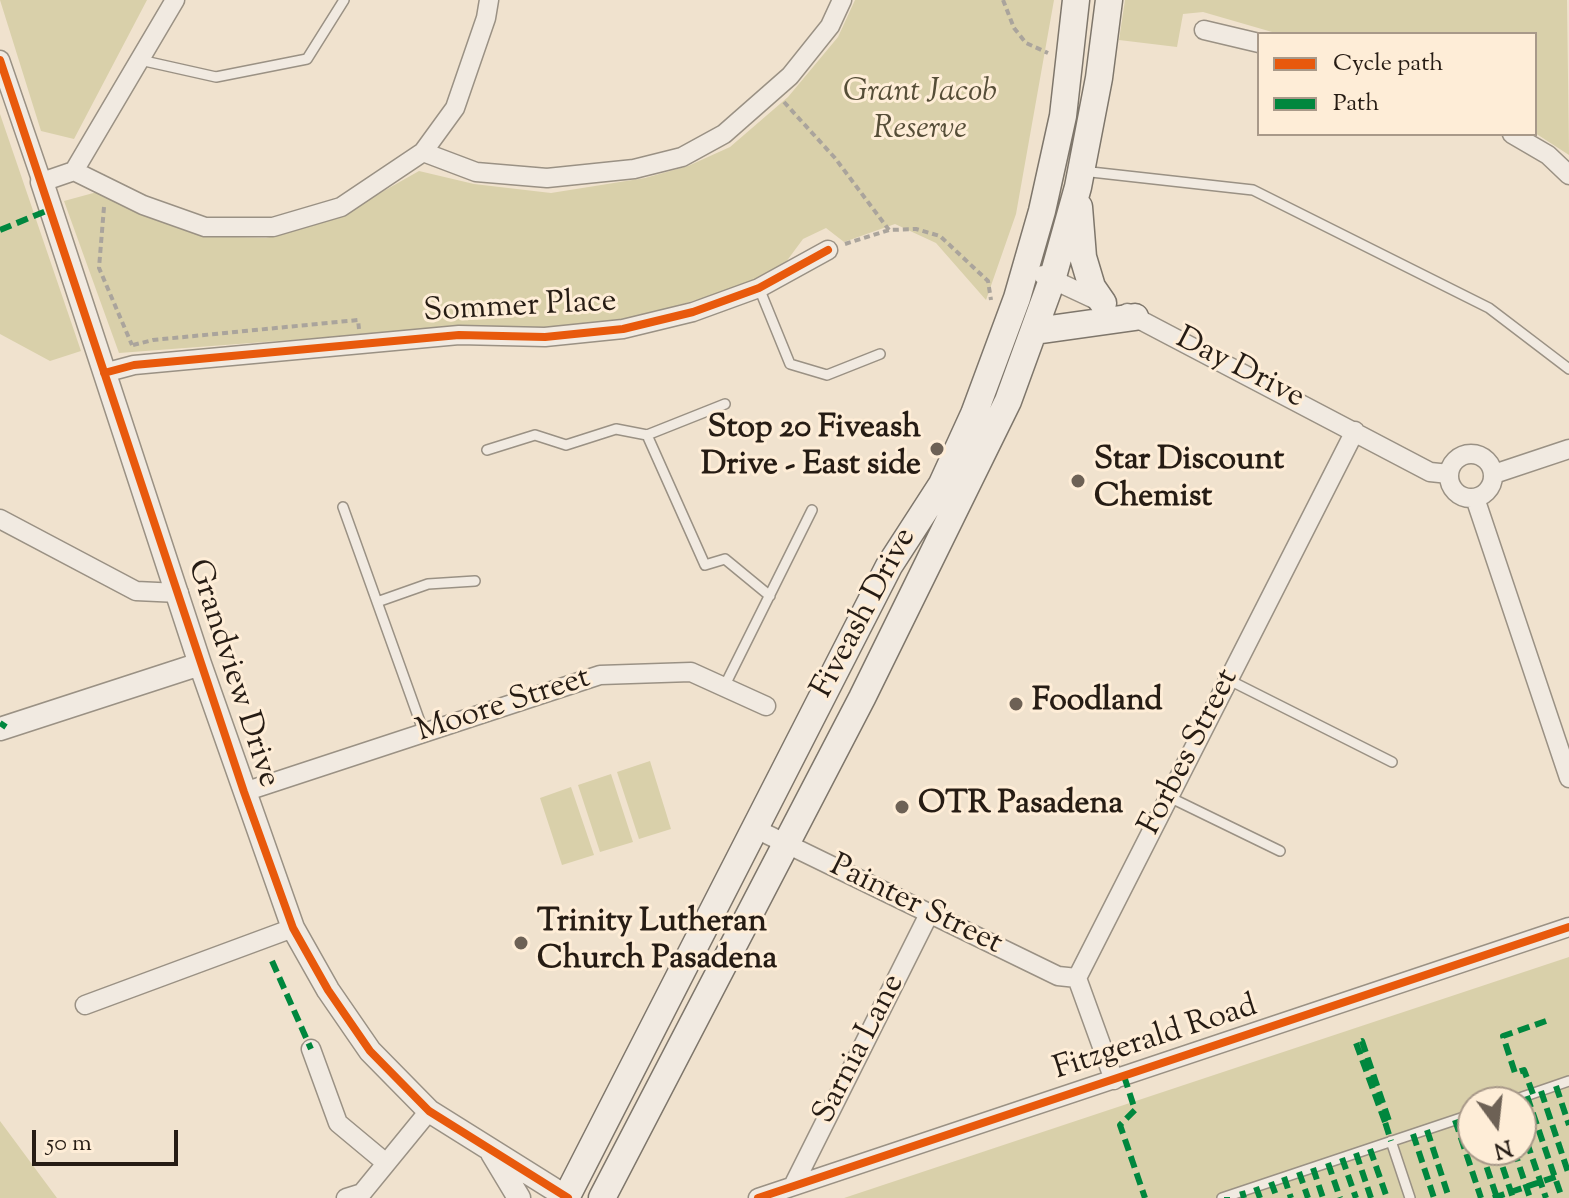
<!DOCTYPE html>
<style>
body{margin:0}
#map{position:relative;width:1569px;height:1198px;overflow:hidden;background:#f0e2ce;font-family:"Sorts Mill Goudy",serif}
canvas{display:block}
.legend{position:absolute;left:1257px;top:32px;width:280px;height:104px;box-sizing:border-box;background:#feedd7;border:2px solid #a89989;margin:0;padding:10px 14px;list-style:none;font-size:24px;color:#261c14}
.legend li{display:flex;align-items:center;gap:16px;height:40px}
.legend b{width:40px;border:2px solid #a89989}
.north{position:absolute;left:1457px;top:1086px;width:80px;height:80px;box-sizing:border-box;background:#feedd7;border:2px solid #a89989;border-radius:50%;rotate:165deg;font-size:22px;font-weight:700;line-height:32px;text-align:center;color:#261c14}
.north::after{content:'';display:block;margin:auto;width:28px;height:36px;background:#6d6155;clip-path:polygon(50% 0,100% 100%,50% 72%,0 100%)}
.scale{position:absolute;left:32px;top:1130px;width:146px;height:36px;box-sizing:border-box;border:4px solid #261c14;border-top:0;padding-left:10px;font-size:24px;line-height:28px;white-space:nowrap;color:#261c14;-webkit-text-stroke:6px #feedd7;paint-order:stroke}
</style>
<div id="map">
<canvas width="1569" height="1198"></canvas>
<ul class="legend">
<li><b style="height:10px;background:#e8590c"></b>Cycle path</li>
<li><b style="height:10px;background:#00873e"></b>Path</li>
</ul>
<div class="north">N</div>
<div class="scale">50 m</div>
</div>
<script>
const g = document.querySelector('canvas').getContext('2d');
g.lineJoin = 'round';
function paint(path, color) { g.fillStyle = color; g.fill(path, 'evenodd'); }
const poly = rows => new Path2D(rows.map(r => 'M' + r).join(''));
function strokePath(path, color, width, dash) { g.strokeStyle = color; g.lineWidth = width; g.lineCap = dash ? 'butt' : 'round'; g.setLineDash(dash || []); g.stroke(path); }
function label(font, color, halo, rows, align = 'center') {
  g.font = font + ' "Sorts Mill Goudy",serif'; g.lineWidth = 6; g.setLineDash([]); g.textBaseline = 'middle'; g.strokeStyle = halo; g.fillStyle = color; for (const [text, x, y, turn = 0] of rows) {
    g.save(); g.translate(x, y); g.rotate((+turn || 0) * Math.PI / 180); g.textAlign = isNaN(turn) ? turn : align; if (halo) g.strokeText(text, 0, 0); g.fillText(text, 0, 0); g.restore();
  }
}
const green = poly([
 [0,0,147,0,74,139,41,131],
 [855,0,1054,0,1016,214,986,300,936,243,895,224,844,242,826,228,803,239,783,266,733,289,642,316,563,327,463,327,119,353,64,201,97,192,205,236,266,238,343,214,419,171,474,184,551,193,645,178,688,166,730,147,788,97,838,37],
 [1125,0,1567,0,1569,155,1535,133,1535,34,1279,34,1203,12,1183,14,1177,47,1119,40],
 [0,114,81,351,50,361,0,334],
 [650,761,671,829,639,839,617,772],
 [611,774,633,842,600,852,578,785],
 [571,787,594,855,562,865,540,798],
 [1569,957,1569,1198,844,1198],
 [1473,1102,1521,1102,1521,1150,1473,1150],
 [0,1121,57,1198,0,1198]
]);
const path = poly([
 [1003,0,1014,28,1026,43,1048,53],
 [784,102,835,158,889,230],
 [104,207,99,268,132,345],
 [845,244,889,230,916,229,940,236,988,281,991,300],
 [133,345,153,340,358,320,359,329]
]);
const service = poly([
 [140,60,216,77,307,59,344,0],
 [1082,171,1253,190,1489,308,1569,369],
 [759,288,790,364,827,375,880,354],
 [647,435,705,565,725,559,770,596],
 [487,450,535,435,566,445,616,429,647,435,725,404],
 [343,507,424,733],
 [377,602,428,584,475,581],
 [1229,680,1392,762],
 [724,687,812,510],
 [1169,797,1280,851],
 [1508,1102,1569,1081],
 [1391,1141,1410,1198],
 [1222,1198,1473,1114]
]);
const minor = poly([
 [1204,30,1259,43],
 [0,60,42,182,74,171,175,0],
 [1512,134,1548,155,1569,175],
 [423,152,476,172,547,178,634,169,682,157,724,134,790,76,830,26,842,0],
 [74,171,143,205,205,227,273,227,341,207,423,152,455,108,486,18,489,0],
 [1043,275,1103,303],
 [1127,313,1430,472,1449,474],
 [104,373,134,365,459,335,545,337,623,329,693,312,759,288,828,250],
 '1449 476a22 22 0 1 1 44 0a22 22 0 1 1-44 0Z',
 [1494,474,1569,449],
 [1475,498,1569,778],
 [0,519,136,591,179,593],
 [244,792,600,675,691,672,766,706],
 [756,829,1058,976,1077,978],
 [85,1005,293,928],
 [311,1049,338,1123,386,1163],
 [1114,1080,1077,978,1355,431],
 [793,1186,929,914],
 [346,1198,362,1193,429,1111],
 [758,1198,1569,927]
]);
const tertiary = poly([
 [42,182,200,664,293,928,328,990,370,1051,429,1111,568,1198],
 [0,729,200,664],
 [492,1153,519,1198]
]);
const secondary = poly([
 [1079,207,1083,257,1092,287,1103,303],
 [1035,331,1135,317],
 [566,1198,889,566,942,484,974,414,1017,298,1042,211,1063,116,1076,0],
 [602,1198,862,698,1008,401,1052,280,1078,187,1099,78,1109,0]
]);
const quiet = poly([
 [0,230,51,209],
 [0,723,6,727],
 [272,961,311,1049],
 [1124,1076,1135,1110,1120,1125,1145,1198],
 [1556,1086,1569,1125],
 [1541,1091,1569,1175],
 [1533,1094,1524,1070,1515,1073,1503,1036,1546,1021],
 [1527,1096,1562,1198],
 [1513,1100,1513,1102],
 [1469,1115,1473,1126],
 [1455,1120,1481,1198],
 [1385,1122,1356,1043,1362,1041,1389,1121,1385,1122,1391,1141],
 [1521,1125,1546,1198],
 [1427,1130,1449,1198],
 [1413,1134,1434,1198],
 [1370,1149,1387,1198],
 [1481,1150,1497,1198],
 [1497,1150,1513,1198],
 [1514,1150,1530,1198],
 [1356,1153,1371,1198],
 [1342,1158,1356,1198],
 [1328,1163,1340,1198],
 [1313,1168,1323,1198],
 [1299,1172,1308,1198],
 [1284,1177,1291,1198],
 [1271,1182,1277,1198],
 [1256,1187,1260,1198],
 [1242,1191,1244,1198],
 [1227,1197,1227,1198],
 [1493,1198,1561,1175]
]);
const cycleway = poly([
 [0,60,244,792,293,928,328,990,370,1051,429,1111,568,1198],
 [104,373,134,365,459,335,545,337,623,329,693,312,759,288,828,250],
 [758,1198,1569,927]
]);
const markers = [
 [937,449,8,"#6d6155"],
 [1078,481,8,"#6d6155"],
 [1016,704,8,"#6d6155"],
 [902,807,8,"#6d6155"],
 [521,943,8,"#6d6155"]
];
const parkNames = [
 ["Grant Jacob",920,95],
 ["Reserve",920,132]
];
const streetNames = [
 ["Sommer Place",520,309,-3],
 ["Day Drive",1239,370,27],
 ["Fiveash Drive",866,614,-62],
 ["Grandview Drive",231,674,72],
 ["Moore Street",504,707,-18],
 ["Forbes Street",1191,753,-63],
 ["Painter Street",915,907,26],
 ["Fitzgerald Road",1156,1040,-18],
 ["Sarnia Lane",861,1050,-63]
];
const poiNames = [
 ["Stop 20 Fiveash",921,431,"right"],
 ["Drive - East side",921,468,"right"],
 ["Star Discount",1094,463],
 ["Chemist",1094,500],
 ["Foodland",1032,704],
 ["OTR Pasadena",918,807],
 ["Trinity Lutheran",537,925],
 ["Church Pasadena",537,962]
];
paint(green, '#d9d0aa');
strokePath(service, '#9a9184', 12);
strokePath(minor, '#9a9184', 21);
strokePath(tertiary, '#9a9184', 25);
strokePath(secondary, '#7e766b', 29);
strokePath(path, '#aaa49c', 4, [6, 4]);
strokePath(service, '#f1eae1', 9);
strokePath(minor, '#f1eae1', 18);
strokePath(tertiary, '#f1eae1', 22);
strokePath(secondary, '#f1eae1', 26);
strokePath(quiet, '#00873e', 6, [12, 6]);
strokePath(cycleway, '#e8590c', 8);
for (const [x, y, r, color] of markers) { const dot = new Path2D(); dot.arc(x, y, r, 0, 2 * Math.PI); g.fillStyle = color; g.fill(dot); strokePath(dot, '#feedd7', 3); }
label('italic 32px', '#564e38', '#feedd7', parkNames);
label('32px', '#261c14', '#feedd7', streetNames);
label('bold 32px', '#261c14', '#feedd7', poiNames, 'left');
</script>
